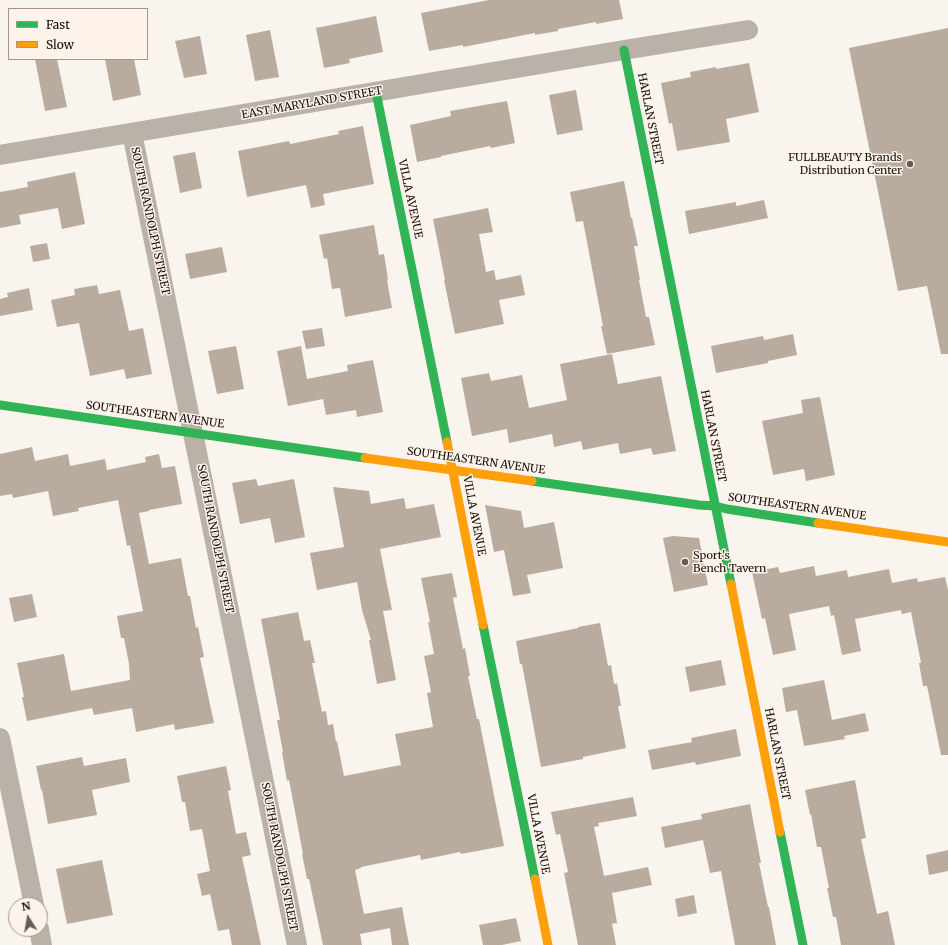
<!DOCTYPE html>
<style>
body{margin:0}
#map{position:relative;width:948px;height:945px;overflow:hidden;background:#faf4ee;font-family:Merriweather,serif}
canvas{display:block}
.legend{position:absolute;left:8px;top:8px;width:140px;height:52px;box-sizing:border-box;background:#fef3ea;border:1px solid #a09790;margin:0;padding:5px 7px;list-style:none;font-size:12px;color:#130d08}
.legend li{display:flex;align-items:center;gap:8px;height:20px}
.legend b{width:20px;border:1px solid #a09790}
.north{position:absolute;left:8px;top:897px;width:40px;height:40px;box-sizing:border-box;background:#fef3ea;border:1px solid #a09790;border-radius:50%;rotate:349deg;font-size:11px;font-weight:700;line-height:16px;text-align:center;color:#130d08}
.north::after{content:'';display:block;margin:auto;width:14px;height:18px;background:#645e58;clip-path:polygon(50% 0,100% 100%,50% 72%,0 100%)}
</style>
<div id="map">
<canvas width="948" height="945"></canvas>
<ul class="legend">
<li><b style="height:5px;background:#30b455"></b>Fast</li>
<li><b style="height:5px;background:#ff9f0a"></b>Slow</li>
</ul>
<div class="north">N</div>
</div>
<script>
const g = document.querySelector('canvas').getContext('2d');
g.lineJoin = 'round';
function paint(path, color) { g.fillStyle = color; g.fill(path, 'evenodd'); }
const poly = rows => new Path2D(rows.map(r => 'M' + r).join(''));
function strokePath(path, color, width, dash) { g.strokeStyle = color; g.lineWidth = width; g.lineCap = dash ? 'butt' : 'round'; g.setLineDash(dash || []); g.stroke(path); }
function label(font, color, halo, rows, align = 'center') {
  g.font = font + ' Merriweather,serif'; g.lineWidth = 3; g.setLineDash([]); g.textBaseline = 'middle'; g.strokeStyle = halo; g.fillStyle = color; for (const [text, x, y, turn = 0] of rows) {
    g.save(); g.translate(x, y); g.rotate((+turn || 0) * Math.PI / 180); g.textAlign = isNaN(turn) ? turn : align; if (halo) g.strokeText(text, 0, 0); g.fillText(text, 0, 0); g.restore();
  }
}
const building = poly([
 [489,0,619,0,623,19,596,24,596,22,558,29,558,31,535,35,535,33,463,47,463,45,429,51,421,13],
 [376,16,383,52,349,59,350,63,324,68,316,28],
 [948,28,948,354,941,354,927,286,898,291,849,48],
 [270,30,279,77,255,81,246,35],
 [200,36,207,74,184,78,175,41],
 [35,59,57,59,67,107,45,111],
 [105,59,134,59,141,95,113,101],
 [749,63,759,112,726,119,730,142,677,151,672,123,669,124,661,83,691,77,690,72,716,67,716,69],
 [576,90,583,130,557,135,549,95],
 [507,101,515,143,491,148,490,146,441,156,441,157,417,162,410,125,451,116,450,111],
 [363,126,374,184,323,194,325,205,311,208,306,185,247,197,238,151,289,141,290,144,339,134,338,131],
 [195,152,202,188,180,193,173,156],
 [75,172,85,224,62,229,58,208,19,215,21,224,0,228,0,192,28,187,27,182],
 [624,181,631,218,632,218,638,246,634,246,640,280,639,280,646,317,649,317,655,345,607,354,601,326,603,326,597,295,583,221,576,222,570,192],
 [764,200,768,218,689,234,685,211,736,202,736,206],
 [488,208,493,232,479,234,486,272,494,270,496,280,521,275,525,295,499,300,504,324,455,334,444,280,445,280,433,219],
 [374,225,379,255,384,254,388,279,387,280,392,308,345,317,340,288,332,289,327,258,324,259,319,235],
 [47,243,50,259,33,262,30,246],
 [222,247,227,272,190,279,185,254],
 [97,285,99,294,120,290,129,331,143,328,152,374,126,379,124,369,90,376,79,323,57,327,51,300,75,295,74,289],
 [29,288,33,310,0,316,0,299,8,297,7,293],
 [322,328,325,346,306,349,302,331],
 [793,334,797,355,768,361,768,363,716,373,711,346,763,336,764,340],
 [236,346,244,389,217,394,208,351],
 [301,346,307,379,348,371,347,365,373,360,383,412,357,417,356,410,326,415,323,399,288,406,277,351],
 [612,354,618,384,661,376,676,451,653,455,651,448,620,454,618,443,583,450,581,441,554,447,552,434,509,443,507,429,472,436,461,378,489,373,491,381,522,375,529,408,567,400,560,364],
 [820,397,835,475,806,481,804,469,773,475,762,421,803,413,801,400],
 [32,447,35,461,68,454,70,466,105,459,107,470,146,462,145,457,159,454,162,468,175,466,182,504,149,510,149,511,139,513,149,564,181,558,188,596,190,596,196,628,198,627,204,657,200,658,214,723,175,730,174,724,136,732,132,708,94,715,92,708,27,721,22,697,24,697,17,663,64,654,71,691,130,680,129,664,124,638,121,638,117,616,143,611,130,545,127,546,118,500,78,508,79,511,53,516,48,491,13,498,12,494,0,496,0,454],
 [256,479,258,486,294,479,305,537,275,543,270,518,240,524,232,483],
 [333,487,369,491,371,504,404,498,406,509,434,504,441,537,380,549,392,610,383,611,396,680,377,684,369,640,371,640,362,610,357,582,317,590,310,553,344,547],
 [485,505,521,511,524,528,554,522,563,568,527,575,531,593,513,596,504,550,494,552],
 [673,536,699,538,708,585,674,592,663,538],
 [814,566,816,576,847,570,848,577,889,569,892,583,917,578,918,582,945,577,948,590,948,755,941,755,927,686,923,686,919,663,921,663,911,612,902,614,901,610,855,619,861,651,842,655,834,615,831,616,829,606,789,614,796,650,773,655,765,618,762,619,752,572,778,567,780,573],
 [452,573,457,597,453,598,463,649,465,648,470,676,468,676,477,719,479,719,504,846,461,854,460,852,421,860,420,855,361,867,361,868,355,870,364,914,402,907,409,945,392,945,390,928,360,934,362,945,323,945,309,879,307,879,302,854,303,854,289,780,287,781,282,752,283,752,277,720,280,720,261,619,298,612,304,641,310,640,315,663,312,663,322,712,326,711,328,725,333,724,336,742,337,741,344,776,401,765,395,734,433,727,427,693,431,692,424,656,434,654,428,622,430,622,421,578],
 [32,594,37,617,14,622,9,598],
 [600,623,608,666,611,665,614,684,617,683,621,706,618,706,626,748,583,757,583,759,541,767,522,664,520,664,516,641,578,628,578,627],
 [721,660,726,685,690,692,685,667],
 [824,680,832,720,865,713,869,731,844,736,845,739,804,746,797,710,786,712,782,688],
 [736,729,741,756,696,765,695,762,652,770,648,750,692,742,691,738],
 [82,757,84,766,126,758,130,782,92,790,97,815,48,824,42,790,41,790,36,766],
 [226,766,231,790,228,791,236,834,246,832,251,855,242,857,261,945,232,945,229,929,218,931,210,894,202,896,197,874,210,871,202,829,190,831,185,802,182,802,177,776],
 [855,780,866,838,861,839,877,914,888,911,895,945,841,945,836,917,833,917,827,888,829,888,821,847,817,847,811,814,810,815,805,790],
 [633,797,637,816,598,823,599,826,594,827,604,876,648,867,652,885,612,893,617,923,612,924,616,945,578,945,564,873,568,872,560,834,556,835,551,812],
 [750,804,761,863,759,863,768,907,769,907,776,945,735,945,721,871,710,873,703,840,665,848,661,827,702,819,701,814],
 [948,850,948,871,929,875,926,855],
 [102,860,113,915,67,924,56,869],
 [694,895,697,913,678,917,675,899],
 [516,918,521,941,502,945,483,945,479,925]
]);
const street = poly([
 [132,133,297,945],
 [0,155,624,50,748,30],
 [0,738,34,905],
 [39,929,42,945]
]);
const fast = poly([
 [624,50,731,584],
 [376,92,447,442],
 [0,405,365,458],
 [532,481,699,505,715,506,727,509,818,523],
 [483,625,535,879],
 [780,832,803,945]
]);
const slow = poly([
 [447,442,483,625],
 [365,458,532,481],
 [818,523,948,542],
 [731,584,780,832],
 [535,879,548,945]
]);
const markers = [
 [910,164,4,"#645e58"],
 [685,562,4,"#645e58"]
];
const streetNames = [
 ["EAST MARYLAND STREET",312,103,-10],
 ["HARLAN STREET",650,119,79],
 ["VILLA AVENUE",410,199,78],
 ["SOUTH RANDOLPH STREET",150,221,78],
 ["SOUTHEASTERN AVENUE",155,415,8],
 ["HARLAN STREET",713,436,79],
 ["SOUTHEASTERN AVENUE",476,461,8],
 ["SOUTHEASTERN AVENUE",797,507,8],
 ["VILLA AVENUE",474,516,79],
 ["SOUTH RANDOLPH STREET",215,539,79],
 ["HARLAN STREET",777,754,79],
 ["VILLA AVENUE",538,834,79],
 ["SOUTH RANDOLPH STREET",279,857,79]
];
const poiNames = [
 ["FULLBEAUTY Brands",902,158],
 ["Distribution Center",902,171],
 ["Sport's",693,556,"left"],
 ["Bench Tavern",693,569,"left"]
];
paint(building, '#b9ac9f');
strokePath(street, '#bab2a9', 20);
strokePath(fast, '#30b455', 9);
strokePath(slow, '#ff9f0a', 9);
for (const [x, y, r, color] of markers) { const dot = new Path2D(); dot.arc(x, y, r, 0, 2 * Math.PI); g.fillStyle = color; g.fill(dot); strokePath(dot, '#fef3ea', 1.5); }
label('11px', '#130d08', '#fef3ea', streetNames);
label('11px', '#130d08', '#fef3ea', poiNames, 'right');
</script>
